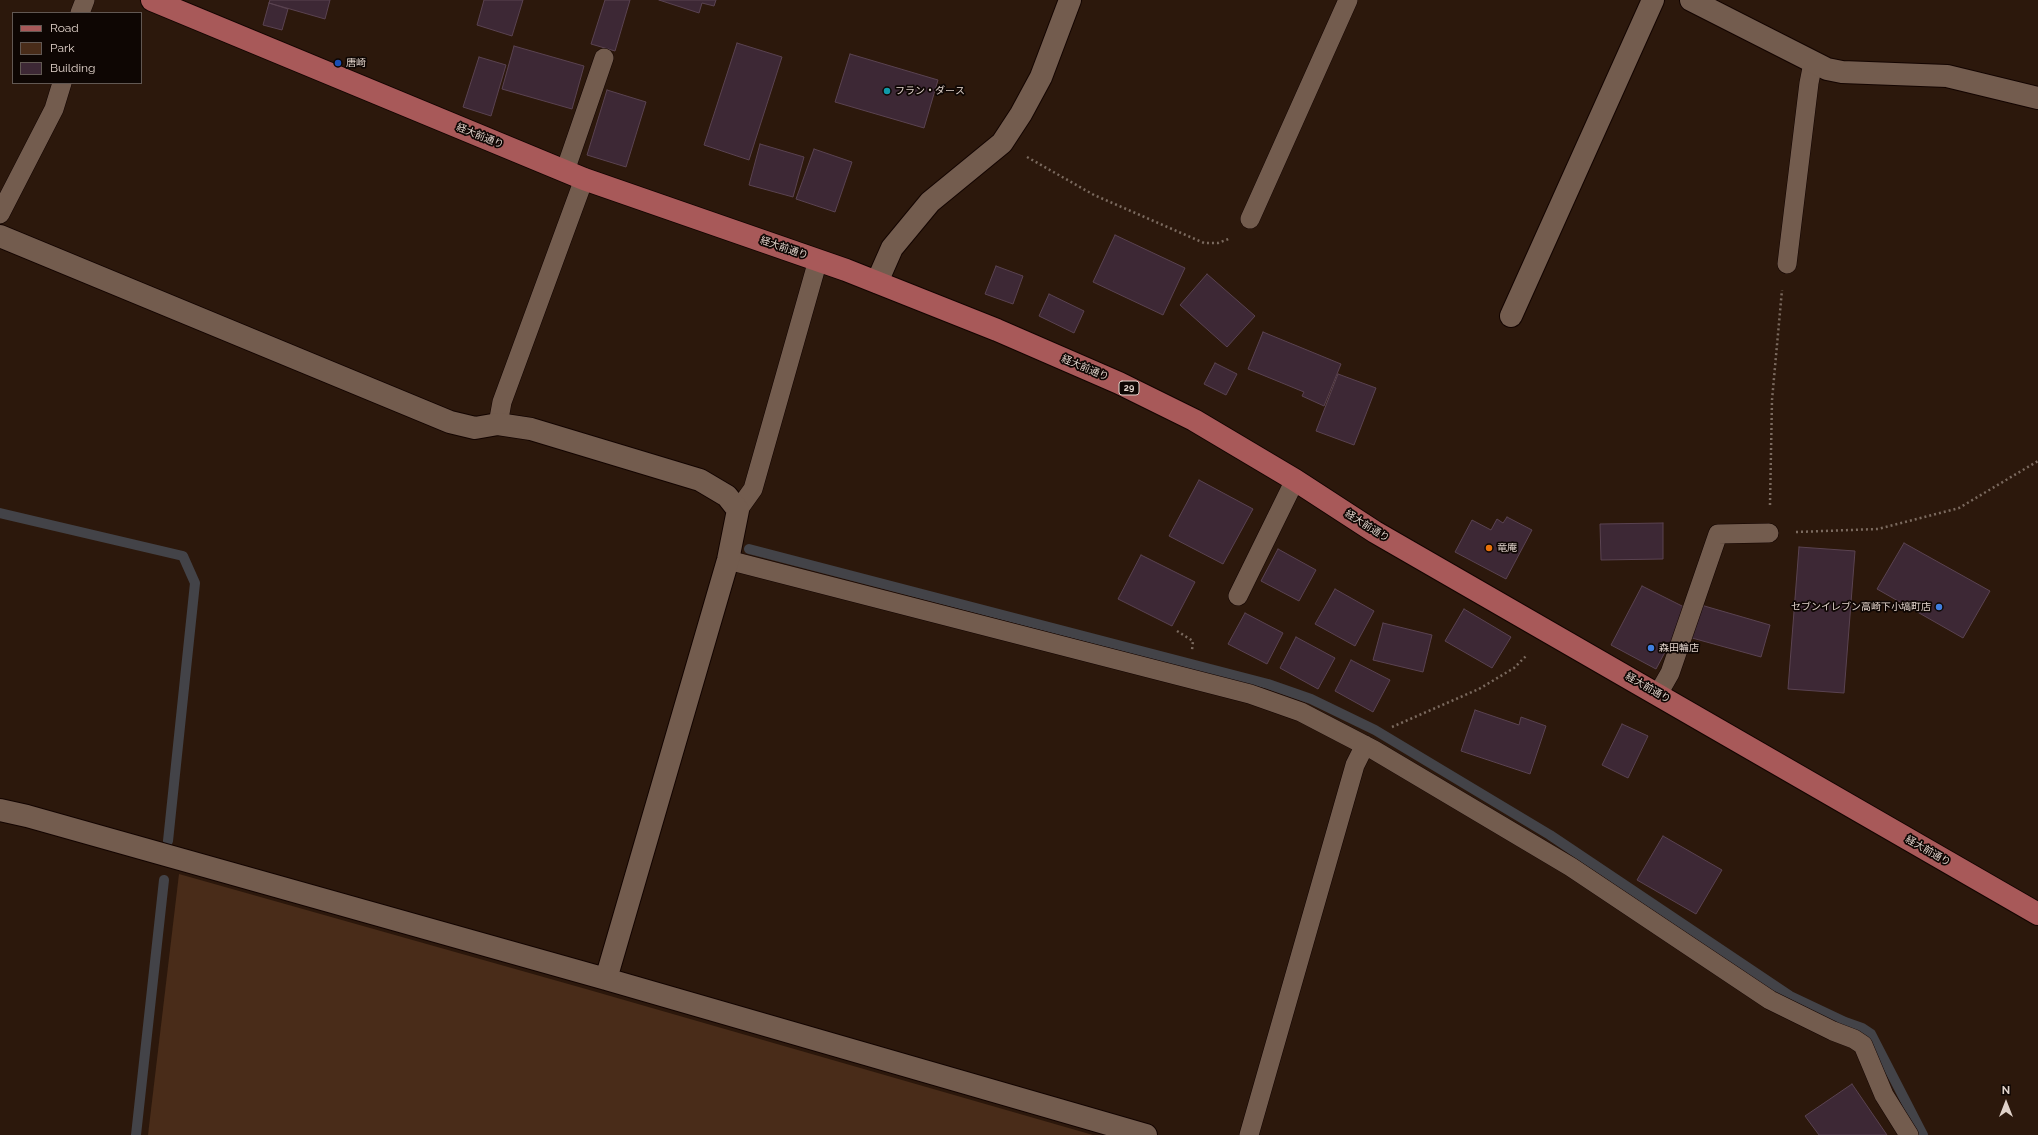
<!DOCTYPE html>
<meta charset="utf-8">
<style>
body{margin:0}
#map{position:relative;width:2038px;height:1135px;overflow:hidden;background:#2c180c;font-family:Raleway,sans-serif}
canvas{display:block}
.legend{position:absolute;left:12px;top:12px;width:130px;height:72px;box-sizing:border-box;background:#0e0603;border:1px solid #625853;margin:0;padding:5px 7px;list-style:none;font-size:12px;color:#e0d2ca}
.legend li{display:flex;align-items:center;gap:8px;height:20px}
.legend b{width:20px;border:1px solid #625853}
.north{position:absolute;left:1986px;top:1083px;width:40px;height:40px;-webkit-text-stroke:3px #0e0603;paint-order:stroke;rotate:0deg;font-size:11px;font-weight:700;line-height:16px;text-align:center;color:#e0d2ca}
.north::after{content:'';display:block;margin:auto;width:14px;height:18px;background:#e0d2ca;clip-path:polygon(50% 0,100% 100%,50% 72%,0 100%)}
</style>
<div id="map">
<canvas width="2038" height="1135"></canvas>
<ul class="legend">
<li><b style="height:5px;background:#a85959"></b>Road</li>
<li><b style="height:11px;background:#492c19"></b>Park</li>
<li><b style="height:11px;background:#3d2835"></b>Building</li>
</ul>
<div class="north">N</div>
</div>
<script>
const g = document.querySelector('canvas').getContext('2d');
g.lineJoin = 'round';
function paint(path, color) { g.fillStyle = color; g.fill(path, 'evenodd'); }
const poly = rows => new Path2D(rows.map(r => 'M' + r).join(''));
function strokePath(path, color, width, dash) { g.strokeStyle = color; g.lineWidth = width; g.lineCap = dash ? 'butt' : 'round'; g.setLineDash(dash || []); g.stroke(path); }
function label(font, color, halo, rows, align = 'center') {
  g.font = font + ' Raleway,"Noto Sans JP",sans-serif'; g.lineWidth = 3.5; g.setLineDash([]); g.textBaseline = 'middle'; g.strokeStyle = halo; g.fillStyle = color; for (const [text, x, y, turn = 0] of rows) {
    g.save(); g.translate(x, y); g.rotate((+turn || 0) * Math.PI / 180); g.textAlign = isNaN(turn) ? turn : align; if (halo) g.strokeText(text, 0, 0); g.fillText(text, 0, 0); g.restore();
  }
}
const green = poly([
 [179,874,586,989,1093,1135,148,1135]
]);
const stream = poly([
 [0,513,183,556,195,583,168,841],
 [749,549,1268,684,1311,699,1375,730,1550,835,1790,996,1845,1022,1862,1028,1871,1034,1923,1135],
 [136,1135,164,880]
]);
const building = poly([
 [270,0,330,0,325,19,269,3,270,0],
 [484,0,523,0,512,36,477,25,484,0],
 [605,0,630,0,615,51,591,44,605,0],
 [659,0,716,0,714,6,702,3,699,13,659,0],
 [269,3,288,9,282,30,263,25,269,3],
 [737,43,782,57,749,160,704,145,737,43],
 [514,46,584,66,572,109,502,89,514,46],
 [850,54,938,80,924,128,835,102,850,54],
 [479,57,506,65,491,116,463,107,479,57],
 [607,90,646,102,626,167,587,155,607,90],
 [760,144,804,157,793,197,749,185,760,144],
 [814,149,852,162,835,212,796,199,814,149],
 [1115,235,1185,268,1163,315,1093,282,1115,235],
 [996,266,1023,276,1013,304,985,294,996,266],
 [1207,274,1255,316,1227,347,1180,305,1207,274],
 [1049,294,1084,311,1074,333,1039,316,1049,294],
 [1263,332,1341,364,1324,406,1302,396,1304,392,1248,369,1263,332],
 [1215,363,1237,374,1226,395,1204,384,1215,363],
 [1338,374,1376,388,1354,445,1316,431,1338,374],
 [1199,480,1253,509,1223,564,1169,536,1199,480],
 [1507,517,1532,530,1506,579,1455,552,1472,520,1491,530,1497,519,1503,523,1507,517],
 [1663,523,1663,559,1601,560,1600,524,1663,523],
 [1904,543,1990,591,1963,638,1877,589,1904,543],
 [1799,547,1855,551,1844,693,1788,689,1799,547],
 [1278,549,1316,570,1299,601,1261,581,1278,549],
 [1141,555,1195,582,1172,626,1118,599,1141,555],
 [1642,586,1688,609,1656,669,1611,645,1642,586],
 [1335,589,1374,611,1355,646,1315,624,1335,589],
 [1701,605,1770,625,1761,657,1692,638,1701,605],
 [1464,609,1511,637,1492,668,1445,641,1464,609],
 [1245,613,1283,633,1267,664,1228,644,1245,613],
 [1383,623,1432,635,1423,672,1373,660,1383,623],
 [1296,637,1335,658,1318,689,1280,668,1296,637],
 [1351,660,1390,680,1373,712,1335,691,1351,660],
 [1475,710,1519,725,1521,717,1546,726,1530,774,1461,751,1475,710],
 [1622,724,1648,736,1628,778,1602,765,1622,724],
 [1663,836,1722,870,1696,914,1637,880,1663,836],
 [1852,1084,1887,1135,1819,1135,1805,1116,1852,1084]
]);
const path = poly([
 [1027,157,1094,195,1204,243,1218,243,1231,238],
 [1770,505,1772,400,1782,290],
 [1796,532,1878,529,1959,508,2038,461],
 [1177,631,1193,641,1192,650],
 [1392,727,1479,689,1514,668,1527,655]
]);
const lane = poly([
 [80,13,85,0],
 [565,171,604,58],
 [0,214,54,109,62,83],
 [1250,219,1348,0],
 [1787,264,1809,83,1813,63],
 [498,424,502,402,584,179],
 [738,510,753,489,818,260],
 [728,560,1250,694,1301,712,1374,750,1571,867,1770,1000,1833,1031,1854,1039,1863,1045,1884,1095,1909,1135],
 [1238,596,1295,480],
 [1658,694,1670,673,1718,534,1769,533],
 [1249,1135,1355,765,1365,745]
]);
const street = poly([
 [1691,0,1827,69,1842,72,1947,76,2038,98],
 [0,236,450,422,475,428,498,424,531,429,700,480,727,496,738,510,728,560,606,979],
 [877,282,892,248,930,202,1002,143,1021,114,1041,77,1070,0],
 [1511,316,1653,0],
 [0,810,27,816,606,979,1146,1135]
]);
const primary = poly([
 [152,0,584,179,846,270,997,330,1119,383,1194,420,1295,480,1375,532,2038,914]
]);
const markers = [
 [338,63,4,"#1a4fb4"],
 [887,91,4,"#0f9aa8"],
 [1489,548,4,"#e8710a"],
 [1939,607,4,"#3f7fe0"],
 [1651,648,4,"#3f7fe0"]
];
const shields = [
 [1129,388,20]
];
const shieldNames = [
 ["29",1129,388]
];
const poiNames = [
 ["唐崎",346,63],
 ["フラン・ダース",895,91],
 ["竜庵",1497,548],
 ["セブンイレブン高崎下小塙町店",1931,607,"right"],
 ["森田輪店",1659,648]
];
const streetNames = [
 ["経大前通り",480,136,22],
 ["経大前通り",784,248,19],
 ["経大前通り",1085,368,23],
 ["経大前通り",1367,526,32],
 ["経大前通り",1648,688,30],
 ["経大前通り",1928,851,30]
];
paint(green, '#492c19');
strokePath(stream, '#434348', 10);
paint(building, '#3d2835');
strokePath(building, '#5a4351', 1);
strokePath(lane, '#130400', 20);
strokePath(street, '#130400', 24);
strokePath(primary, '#130400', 24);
strokePath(path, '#7b6a5f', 2.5, [2, 3]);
strokePath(lane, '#735c4e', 19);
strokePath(street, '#735c4e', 22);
strokePath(primary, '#a85959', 22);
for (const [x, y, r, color] of markers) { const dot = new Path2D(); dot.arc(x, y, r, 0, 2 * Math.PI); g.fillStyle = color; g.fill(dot); strokePath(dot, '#0e0603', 1.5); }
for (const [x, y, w] of shields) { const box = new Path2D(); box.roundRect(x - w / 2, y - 7, w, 14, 3); g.fillStyle = '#0e0603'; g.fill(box); strokePath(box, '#e0d2ca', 1); }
label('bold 9px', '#e0d2ca', null, shieldNames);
label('10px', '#e0d2ca', '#0e0603', poiNames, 'left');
label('10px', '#e0d2ca', '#0e0603', streetNames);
</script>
